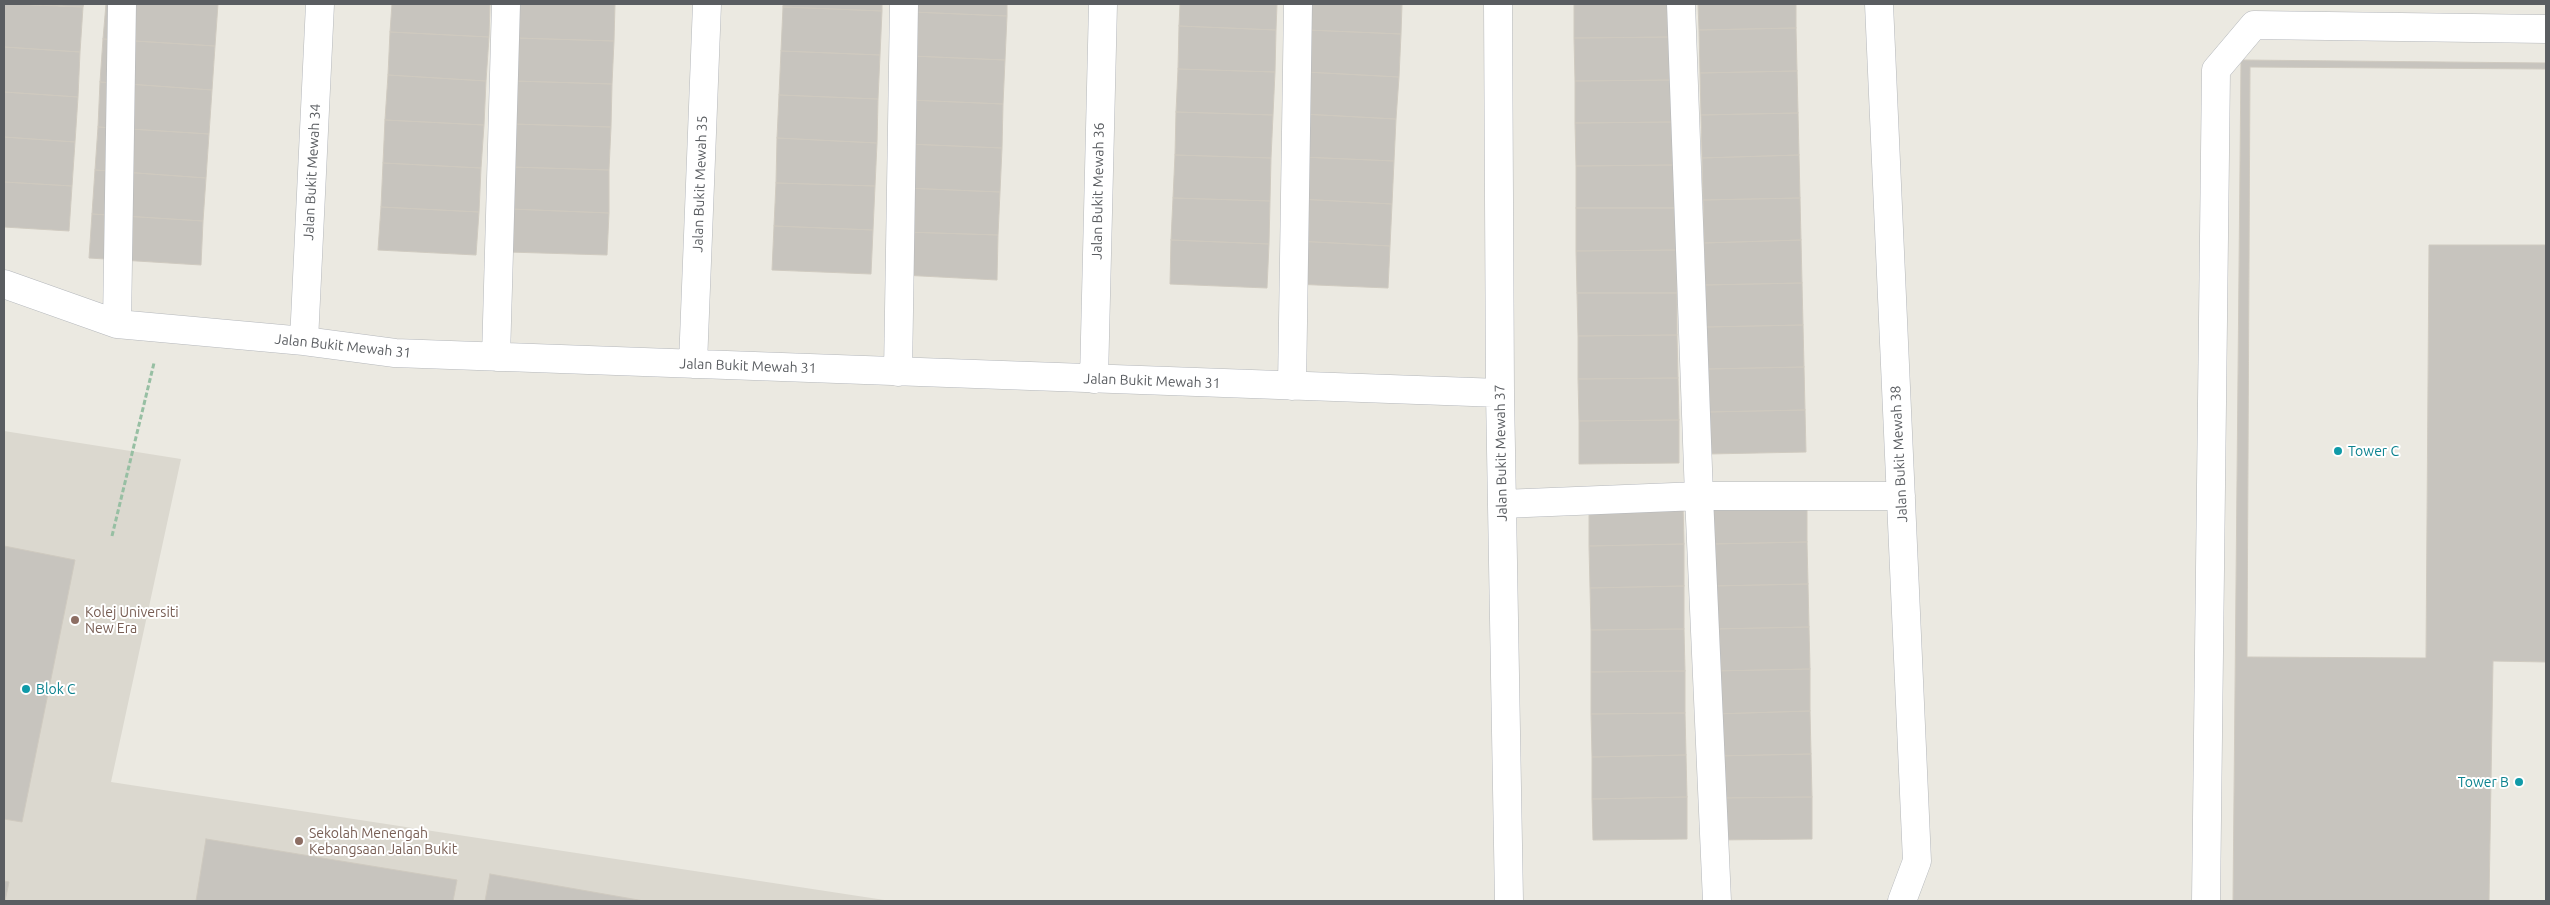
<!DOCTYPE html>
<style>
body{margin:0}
#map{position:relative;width:2550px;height:905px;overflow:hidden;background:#ebe9e1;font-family:Ubuntu,sans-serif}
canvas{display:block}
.frame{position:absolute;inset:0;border:5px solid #5a5d61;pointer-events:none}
</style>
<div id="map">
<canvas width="2550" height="905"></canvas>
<div class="frame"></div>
</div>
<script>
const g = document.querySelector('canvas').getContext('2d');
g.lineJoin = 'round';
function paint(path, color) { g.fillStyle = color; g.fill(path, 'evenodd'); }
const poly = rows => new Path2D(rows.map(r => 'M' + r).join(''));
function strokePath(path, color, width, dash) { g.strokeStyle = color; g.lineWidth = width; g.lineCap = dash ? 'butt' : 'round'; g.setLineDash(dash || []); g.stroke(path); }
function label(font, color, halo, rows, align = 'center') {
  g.font = font + ' Ubuntu,sans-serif'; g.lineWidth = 4; g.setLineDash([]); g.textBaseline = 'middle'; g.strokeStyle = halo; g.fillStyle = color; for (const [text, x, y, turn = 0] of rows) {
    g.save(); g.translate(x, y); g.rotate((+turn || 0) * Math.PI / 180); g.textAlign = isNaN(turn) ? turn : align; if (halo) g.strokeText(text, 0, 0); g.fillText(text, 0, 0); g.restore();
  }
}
const education = poly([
 [4,431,181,459,111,782,891,901,4,901]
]);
const building = poly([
 [4,4,83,7,80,52,4,47,4,4],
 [24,4,84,4,83,7,24,4],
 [106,4,218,4,215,46,103,39,106,4],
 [392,4,490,4,489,37,390,32,392,4],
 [517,4,615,4,614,41,516,38,517,4],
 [783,4,882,4,882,11,783,7,783,4],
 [913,4,1007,4,1007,16,912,12,913,4],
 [1180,4,1277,4,1276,30,1179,26,1180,4],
 [1308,4,1402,4,1401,34,1307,30,1308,4],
 [1574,4,1674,4,1674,37,1574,38,1574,4],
 [1698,4,1796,4,1796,28,1699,30,1698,4],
 [783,7,882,11,880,55,781,51,783,7],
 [912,12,1007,16,1005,60,911,56,912,12],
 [1179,26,1276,30,1275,72,1178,69,1179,26],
 [1796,28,1797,71,1700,73,1699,30,1796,28],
 [1307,30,1401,34,1399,77,1305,72,1307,30],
 [390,32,489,37,486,81,388,75,390,32],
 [1674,37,1674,80,1575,81,1574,38,1674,37],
 [516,38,614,41,612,84,514,81,516,38],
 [103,39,215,46,212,90,100,82,103,39],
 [4,47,80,52,78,97,4,92,4,47],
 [781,51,880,55,878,99,779,95,781,51],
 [911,56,1005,60,1003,104,909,100,911,56],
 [2241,60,2546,63,2546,901,2233,901,2241,60],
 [2250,67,2546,69,2546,245,2429,245,2426,658,2247,657,2250,67],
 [1178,69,1275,72,1273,115,1176,112,1178,69],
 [1797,71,1798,113,1701,115,1700,73,1797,71],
 [1305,72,1399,77,1396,119,1302,114,1305,72],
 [388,75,486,81,484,125,385,120,388,75],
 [1674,80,1675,122,1575,123,1575,81,1674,80],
 [514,81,612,84,611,127,513,124,514,81],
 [100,82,212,90,209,134,98,127,100,82],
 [4,92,78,97,75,142,4,137,4,92],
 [779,95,878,99,877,143,777,138,779,95],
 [909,100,1003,104,1002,148,907,144,909,100],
 [1176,112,1273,115,1271,158,1175,155,1176,112],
 [1798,113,1799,155,1702,158,1701,115,1798,113],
 [1302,114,1396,119,1394,161,1301,157,1302,114],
 [385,120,484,125,481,168,383,163,385,120],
 [1675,122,1675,165,1576,166,1575,123,1675,122],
 [513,124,611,127,609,170,511,167,513,124],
 [98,127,209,134,206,178,95,170,98,127],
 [4,137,75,142,72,186,4,182,4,137],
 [777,138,877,143,875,186,776,183,777,138],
 [907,144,1002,148,1000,192,905,188,907,144],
 [1175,155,1271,158,1270,201,1173,198,1175,155],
 [1799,155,1800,198,1703,200,1702,158,1799,155],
 [1301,157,1394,161,1392,204,1298,199,1301,157],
 [383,163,481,168,479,212,381,207,383,163],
 [1675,165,1676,208,1576,208,1576,166,1675,165],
 [511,167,609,170,609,213,510,209,511,167],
 [95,170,206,178,203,221,92,214,95,170],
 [4,182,72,186,69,231,4,227,4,182],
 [776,183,875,186,873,230,774,226,776,183],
 [905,188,1000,192,998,235,904,232,905,188],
 [1173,198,1270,201,1269,244,1171,240,1173,198],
 [1800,198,1801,240,1704,243,1703,200,1800,198],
 [1298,199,1392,204,1390,246,1296,241,1298,199],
 [381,207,479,212,476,255,378,250,381,207],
 [1576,208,1676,208,1677,250,1576,251,1576,208],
 [510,209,609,213,607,255,508,252,510,209],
 [92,214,203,221,201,265,89,258,92,214],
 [774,226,873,230,871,274,772,270,774,226],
 [904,232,998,235,997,280,902,275,904,232],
 [1171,240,1269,244,1267,288,1170,284,1171,240],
 [1801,240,1802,283,1705,285,1704,243,1801,240],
 [1296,241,1390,246,1388,288,1293,284,1296,241],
 [1677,250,1677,293,1577,293,1576,251,1677,250],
 [1802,283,1803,325,1706,327,1705,285,1802,283],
 [1577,293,1677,293,1677,335,1578,336,1577,293],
 [1803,325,1804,367,1707,369,1706,327,1803,325],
 [1677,335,1678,378,1578,379,1578,336,1677,335],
 [1804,367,1805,410,1708,412,1707,369,1804,367],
 [1678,378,1679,420,1579,421,1578,379,1678,378],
 [1805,410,1806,452,1709,454,1708,412,1805,410],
 [1679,420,1679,463,1579,464,1579,421,1679,420],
 [1807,500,1807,542,1711,544,1711,501,1807,500],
 [1589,503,1683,503,1684,544,1589,546,1589,503],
 [1807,542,1808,584,1712,586,1711,544,1807,542],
 [1684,544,1684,586,1590,588,1589,546,1684,544],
 [4,546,75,560,22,822,4,819,4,546],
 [1808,584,1809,627,1713,629,1712,586,1808,584],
 [1684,586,1684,629,1591,630,1590,588,1684,586],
 [1809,627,1810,669,1714,671,1713,629,1809,627],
 [1684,629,1685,671,1591,672,1591,630,1684,629],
 [2493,661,2546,662,2546,901,2489,901,2493,661],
 [1810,669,1810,711,1714,714,1714,671,1810,669],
 [1685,671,1685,713,1591,714,1591,672,1685,671],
 [1810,711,1811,754,1715,756,1714,714,1810,711],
 [1685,713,1686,755,1592,757,1591,714,1685,713],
 [1811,754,1812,797,1716,798,1715,756,1811,754],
 [1686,755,1687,797,1592,799,1592,757,1686,755],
 [1687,797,1687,839,1593,840,1592,799,1687,797],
 [1812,797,1812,839,1717,840,1716,798,1812,797],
 [206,839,457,880,453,901,196,901,206,839],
 [490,874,644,901,485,901,490,874],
 [4,881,9,882,5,901,4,901,4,881]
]);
const path = poly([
 [112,536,154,363]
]);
const minor = poly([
 [1498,4,1500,393,1509,901],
 [1681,4,1699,496,1717,901],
 [1879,4,1917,861,1902,901],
 [4,284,117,324,304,341,395,353,1500,393],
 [117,324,122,4],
 [304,341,320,4],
 [496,357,506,4],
 [693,364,707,4],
 [898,372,904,4],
 [1094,379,1103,4],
 [1292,386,1298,4],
 [1502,504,1699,496,1901,496],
 [2206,901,2216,70,2254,25,2546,29]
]);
const markers = [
 [2338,451,5,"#0f9aa8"],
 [75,620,5,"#8d6e63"],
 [26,689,5,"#0f9aa8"],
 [2519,782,5,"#0f9aa8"],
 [299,841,5,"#8d6e63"]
];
const streetNames = [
 ["Jalan Bukit Mewah 34",312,172,-87],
 ["Jalan Bukit Mewah 35",700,184,-88],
 ["Jalan Bukit Mewah 36",1098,191,-89],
 ["Jalan Bukit Mewah 31",343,346,6],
 ["Jalan Bukit Mewah 31",748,366,2],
 ["Jalan Bukit Mewah 31",1152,381,2],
 ["Jalan Bukit Mewah 37",1501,453,-91],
 ["Jalan Bukit Mewah 38",1899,454,-93]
];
const cultureNames = [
 ["Tower C",2348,451],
 ["Blok C",36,689],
 ["Tower B",2509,782,"right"]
];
const educationNames = [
 ["Kolej Universiti",85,612],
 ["New Era",85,628],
 ["Sekolah Menengah",309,833],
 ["Kebangsaan Jalan Bukit",309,849]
];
paint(education, '#dbd8cf');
paint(building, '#c7c4be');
strokePath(building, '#cfcac0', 1);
strokePath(minor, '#b4b7bb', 29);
strokePath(path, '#97bfa3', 3, [5, 2.5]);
strokePath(minor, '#fff', 28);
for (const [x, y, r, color] of markers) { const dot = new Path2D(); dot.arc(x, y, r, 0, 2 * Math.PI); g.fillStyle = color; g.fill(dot); strokePath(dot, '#fff', 2); }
label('14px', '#5a5d61', '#fff', streetNames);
label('14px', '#0d838f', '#fff', cultureNames, 'left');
label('14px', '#785e54', '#fff', educationNames, 'left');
</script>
